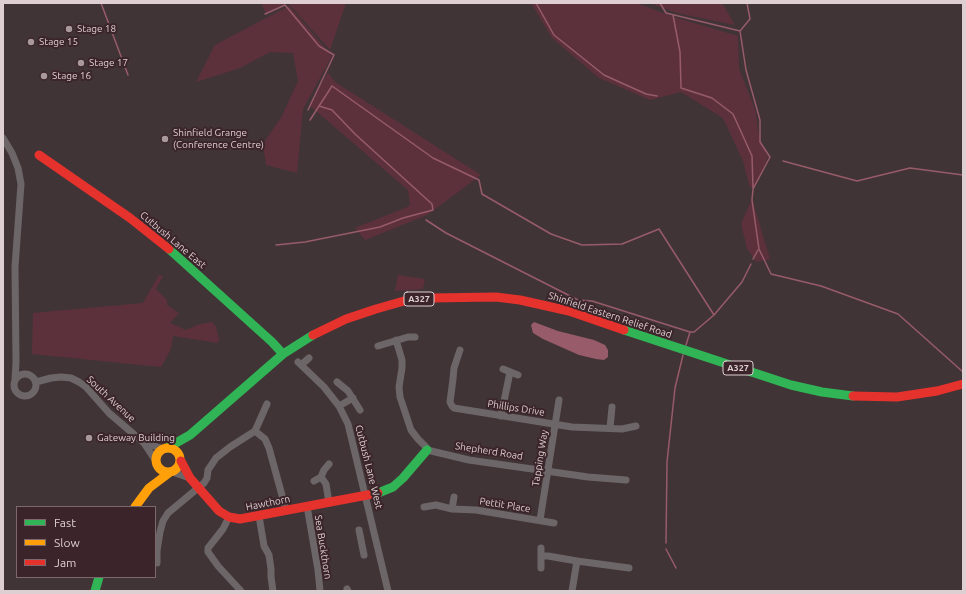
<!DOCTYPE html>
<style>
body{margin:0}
#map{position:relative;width:966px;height:594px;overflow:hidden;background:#413437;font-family:Ubuntu,sans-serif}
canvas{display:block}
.frame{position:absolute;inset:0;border:4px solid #decfd2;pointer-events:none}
.legend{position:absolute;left:16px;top:506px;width:140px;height:72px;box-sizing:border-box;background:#3b252a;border:1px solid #7c696d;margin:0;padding:5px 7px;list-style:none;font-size:12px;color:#decfd2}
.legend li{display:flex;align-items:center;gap:8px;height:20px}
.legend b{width:20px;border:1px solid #7c696d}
</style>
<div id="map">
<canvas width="966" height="594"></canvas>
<div class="frame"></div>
<ul class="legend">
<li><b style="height:5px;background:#30b455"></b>Fast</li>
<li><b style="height:5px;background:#ff9f0a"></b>Slow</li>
<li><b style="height:5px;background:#e5322d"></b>Jam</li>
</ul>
</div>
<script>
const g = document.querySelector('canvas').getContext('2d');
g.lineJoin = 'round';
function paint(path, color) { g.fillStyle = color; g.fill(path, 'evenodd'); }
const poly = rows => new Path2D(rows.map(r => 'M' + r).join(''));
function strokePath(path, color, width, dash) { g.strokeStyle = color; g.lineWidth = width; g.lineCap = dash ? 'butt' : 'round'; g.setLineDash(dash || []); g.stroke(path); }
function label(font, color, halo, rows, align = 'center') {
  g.font = font + ' Ubuntu,sans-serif'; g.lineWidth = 4; g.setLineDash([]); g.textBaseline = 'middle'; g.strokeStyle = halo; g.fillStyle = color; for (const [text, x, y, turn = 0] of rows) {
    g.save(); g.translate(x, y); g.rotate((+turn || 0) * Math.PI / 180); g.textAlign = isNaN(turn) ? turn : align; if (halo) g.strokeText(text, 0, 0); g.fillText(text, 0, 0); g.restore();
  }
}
const green = poly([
 [261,3,286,3,266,13],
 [288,3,346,3,330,50],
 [531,3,636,3,674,17,738,36,739,69,755,109,759,137,768,157,756,185,750,188,743,161,723,118,681,92,650,100,599,78,552,38],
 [650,3,722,3,735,25,677,13],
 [289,6,332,56,303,109,297,173,266,165,263,144,282,116,298,81,293,53,270,52,240,68,196,82,215,45],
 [328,73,335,82,481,175,427,215,365,240,355,228,410,206,408,190,309,105],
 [752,199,770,259,756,262,747,248,741,224],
 [159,275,163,276,156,289,167,300,167,305,179,313,170,323,186,330,200,324,212,322,216,327,219,338,218,343,173,336,171,349,161,367,32,354,33,313,143,303],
 [398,275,425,279,423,289,395,291]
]);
const water = poly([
 [534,322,558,331,594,340,605,345,608,350,608,357,604,360,596,359,579,355,543,339,533,333,531,325]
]);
const stream = poly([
 [101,3,128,75],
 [536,3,554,35,604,75,646,94,657,96],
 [660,3,666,13,740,31],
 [747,3,750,19,740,31,746,70,760,120,760,142,770,157,753,189,752,200,759,249,771,274,821,286,898,314,963,372],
 [265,14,285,5,319,46,334,55,308,110],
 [673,15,680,52,681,88,712,98,733,114,752,156,753,188],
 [310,120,332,86,433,158,479,180,482,194,551,234,582,245,622,244,659,229,714,315,742,282,751,264],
 [783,161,857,181,910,168,963,175],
 [426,220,446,233,578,300,592,301,690,332],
 [276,245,305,242,380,227,403,218,433,210,432,204,355,134,332,110,319,106],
 [753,259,758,250],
 [686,345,690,332,694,332,714,315],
 [666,543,667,462,675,388,683,355],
 [666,549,676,568]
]);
const street = poly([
 [3,138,12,153,18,168,21,184,15,267,16,362,15,379],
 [396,340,402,360,402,368,399,387,400,397,411,430,418,439,426,447,427,450,469,460,588,477,626,480],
 [378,346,408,337,415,337],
 [460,350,454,368,453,379,450,402,452,406,454,408,572,427,622,429,636,426],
 [298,362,324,387,339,406,348,424,388,591],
 [301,365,309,358],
 [503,369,518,375],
 '14 385a11 11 0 1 1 22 0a11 11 0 1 1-22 0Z',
 [36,382,51,378,61,377,71,378,79,382,86,387,109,413,144,443,156,461],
 [337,382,348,391,360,410],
 [339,406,353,398],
 [501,416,510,372],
 [610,428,612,407],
 [255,431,265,439,269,448,286,510],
 [144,443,164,449],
 [172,472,190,478],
 [321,477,326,484,329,503],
 [314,481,321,477,324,470,329,464],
 [307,506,318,570,320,591],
 [424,507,436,505,452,509,476,510,554,523],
 [452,509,454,497],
 [259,516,264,546,269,555,271,569,271,577,273,591],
 [229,517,223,529,208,548,208,552,218,566,241,591],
 [540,520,559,400],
 [359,530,364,555],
 [541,548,541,568],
 [541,556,548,556,577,561,572,591],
 [577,561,629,568],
 [157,563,157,551,160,532,163,521,168,513,204,483,207,478,208,470,216,458,230,447,255,431,267,404],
 [347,589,348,591]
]);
const fast = poly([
 [169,249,272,342,283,354],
 [624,330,791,385,822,392,853,396],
 [167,448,190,435,283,354,313,335],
 [378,493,393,487,403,478,427,450],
 [95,591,99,577]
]);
const slow = poly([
 '156 460a12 12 0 1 1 24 0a12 12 0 1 1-24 0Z',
 [135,507,149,488,169,473]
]);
const jam = poly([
 [39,155,130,218,169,249],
 [313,335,346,319,376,309,404,301,431,298,496,297,520,300,569,311,624,330],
 [853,396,897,397,937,391,963,384],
 [181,461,190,478,219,511,229,517,240,519,378,493]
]);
const markers = [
 [69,29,4,"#a7999c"],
 [31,42,4,"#a7999c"],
 [81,63,4,"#a7999c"],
 [44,76,4,"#a7999c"],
 [165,139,4,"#a7999c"],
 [89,438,4,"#a7999c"]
];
const shields = [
 [419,299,30],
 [738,368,30]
];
const shieldNames = [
 ["A327",419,299],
 ["A327",738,368]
];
const poiNames = [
 ["Stage 18",77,29],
 ["Stage 15",39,42],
 ["Stage 17",89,63],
 ["Stage 16",52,76],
 ["Shinfield Grange",173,133],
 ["(Conference Centre)",173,145],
 ["Gateway Building",97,438]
];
const streetNames = [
 ["Cutbush Lane East",173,240,40],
 ["Shinfield Eastern Relief Road",610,315,18],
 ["South Avenue",111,399,43],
 ["Phillips Drive",516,408,9],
 ["Shepherd Road",489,451,9],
 ["Tapping Way",540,458,-81],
 ["Cutbush Lane West",369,467,76],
 ["Hawthorn",268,503,-11],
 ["Pettit Place",505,505,9],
 ["Sea Buckthorn",323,547,81]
];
paint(green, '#5d313c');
paint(water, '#975b69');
strokePath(stream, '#975b69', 1.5);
strokePath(street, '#6c6668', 7);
strokePath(fast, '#30b455', 9);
strokePath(slow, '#ff9f0a', 9);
strokePath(jam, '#e5322d', 9);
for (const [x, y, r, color] of markers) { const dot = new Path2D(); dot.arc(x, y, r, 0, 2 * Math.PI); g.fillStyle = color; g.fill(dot); strokePath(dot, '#3b252a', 1.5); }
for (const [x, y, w] of shields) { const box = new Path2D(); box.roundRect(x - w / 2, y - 7, w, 14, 3); g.fillStyle = '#3b252a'; g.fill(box); strokePath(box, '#decfd2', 1); }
label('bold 9px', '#decfd2', null, shieldNames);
label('10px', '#decfd2', '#3b252a', poiNames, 'left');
label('10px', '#decfd2', '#3b252a', streetNames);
</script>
